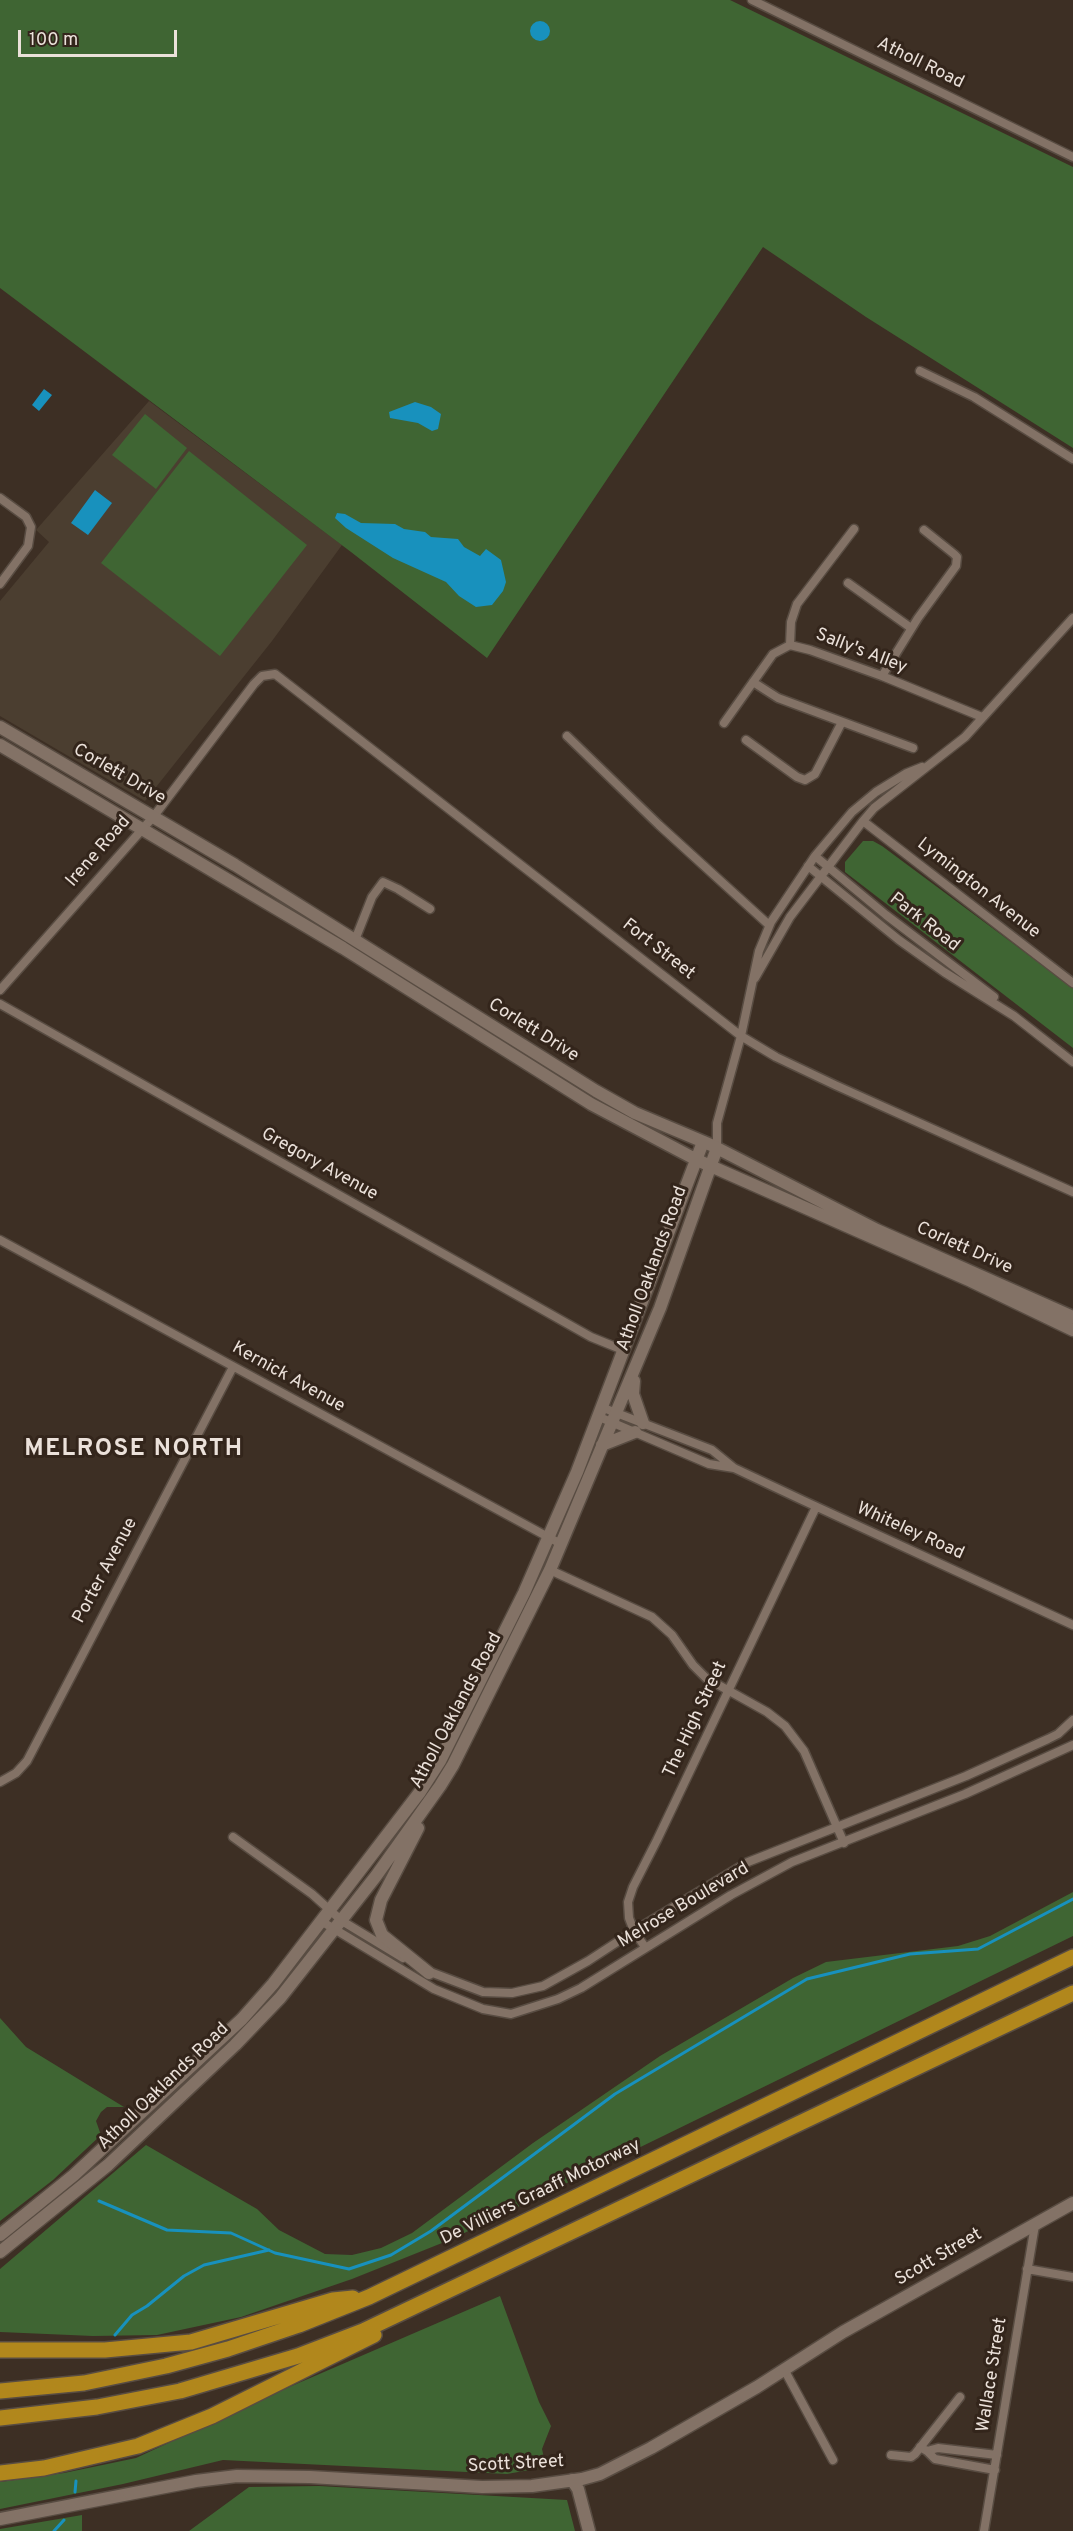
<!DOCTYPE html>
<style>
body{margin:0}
#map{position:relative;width:1073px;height:2531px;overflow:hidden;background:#3d2f24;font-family:Overpass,sans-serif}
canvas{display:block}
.scale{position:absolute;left:18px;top:30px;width:159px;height:27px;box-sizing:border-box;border:3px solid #ebe1da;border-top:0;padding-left:8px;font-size:18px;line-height:21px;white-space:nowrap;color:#ebe1da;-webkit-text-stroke:4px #33251b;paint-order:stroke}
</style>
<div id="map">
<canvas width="1073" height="2531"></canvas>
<div class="scale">100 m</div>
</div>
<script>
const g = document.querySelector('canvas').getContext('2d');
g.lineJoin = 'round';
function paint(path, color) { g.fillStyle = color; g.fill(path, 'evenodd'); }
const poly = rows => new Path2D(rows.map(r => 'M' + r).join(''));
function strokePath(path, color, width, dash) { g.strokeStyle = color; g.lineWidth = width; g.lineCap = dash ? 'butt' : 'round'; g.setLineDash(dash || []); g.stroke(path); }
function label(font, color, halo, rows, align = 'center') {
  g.font = font + ' Overpass,sans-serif'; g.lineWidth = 6; g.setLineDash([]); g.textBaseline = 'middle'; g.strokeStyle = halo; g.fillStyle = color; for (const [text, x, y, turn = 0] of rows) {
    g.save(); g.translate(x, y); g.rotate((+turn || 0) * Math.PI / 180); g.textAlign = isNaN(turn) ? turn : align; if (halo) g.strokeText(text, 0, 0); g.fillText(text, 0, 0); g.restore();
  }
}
const education = poly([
 [149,401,342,545,272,641,145,801,0,716,0,601,49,542,36,530]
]);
const green = poly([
 [0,0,730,0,1073,167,1073,448,866,317,763,247,487,658,351,552,0,288],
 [145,414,187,448,156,489,112,455],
 [189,451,307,545,220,656,101,563],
 [863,841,873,841,882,846,1073,988,1073,1048,845,872,845,862],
 [1073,1892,1073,1936,452,2239,352,2279,241,2317,157,2335,93,2336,0,2332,0,2269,146,2145,257,2209,279,2230,325,2254,352,2255,381,2248,412,2233,533,2143,660,2056,793,1978,826,1962,958,1946,990,1936],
 [0,2018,26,2047,124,2107,107,2107,101,2112,96,2121,101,2135,53,2180,0,2221],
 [500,2296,539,2402,551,2426,542,2449,546,2467,507,2474,223,2460,123,2484,0,2509,0,2482,64,2473,136,2458,280,2391],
 [319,2486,567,2500,575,2531,189,2531,249,2487],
 [82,2515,82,2531,0,2531,0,2529]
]);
const water = poly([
 '530 31a10 10 0 1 1 20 0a10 10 0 1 1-20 0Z',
 [44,389,52,395,39,411,32,405],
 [415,402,431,407,441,414,438,429,432,431,418,423,390,418,389,412],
 [95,490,112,503,88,535,71,523],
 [337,513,345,514,361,523,395,524,404,529,425,532,431,537,458,539,464,547,480,556,486,549,501,560,506,582,503,591,492,605,476,607,459,596,446,582,393,558,346,528,335,518]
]);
const stream = poly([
 [99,2201,167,2230,231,2233,275,2253,349,2269,391,2255,431,2231,615,2094,807,1979,910,1954,978,1949,1073,1899],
 [115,2335,132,2315,147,2306,184,2276,204,2265,269,2250],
 [75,2492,76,2481],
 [54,2531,64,2520]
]);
const street = poly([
 [752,0,1073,157],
 [920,371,974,397,1073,459],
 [0,498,26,517,31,527,28,546,0,584],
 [848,583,911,628],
 [790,645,791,622,797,604,854,529],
 [882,676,918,618,956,566,957,557,954,554,924,530],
 [753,682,778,698,913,748],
 [724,723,773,654,790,645,810,650,882,676,982,717],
 [567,736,659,825,769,925],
 [746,740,797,777,805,780,815,774,842,722],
 [863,821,1073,983],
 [815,856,886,915,994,997],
 [808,866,899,940,944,972,1014,1016,1073,1062],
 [355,940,372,897,383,882,398,889,430,909],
 [755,978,790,917,863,821,874,808,965,737,1073,618],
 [0,990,154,816,254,684,262,676,275,674,741,1036,776,1057,835,1085,1073,1192],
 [0,1004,591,1337,623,1350],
 [717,1148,717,1123,741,1036,759,951,771,922,815,856,852,812,876,792,907,773,922,767],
 [0,1240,561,1544],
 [601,1407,712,1450,734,1468,802,1500,1073,1625],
 [597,1416,709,1464,734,1468],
 [550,1570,652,1617,672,1635,693,1665,706,1678,767,1712,785,1726,804,1751,844,1843],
 [0,1782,16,1773,27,1761,233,1367],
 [233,1837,312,1894,342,1921,403,1958],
 [321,1921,434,1989,483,2009,511,2014,558,1999,581,1988,731,1895,792,1862,965,1794,1073,1745],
 [645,1947,634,1931,629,1918,628,1902,633,1887,657,1840,816,1507],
 [425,1970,483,1992,512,1993,543,1986,588,1961,634,1931,748,1862,966,1776,1048,1739,1058,1734,1073,1720],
 [1027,2269,1073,2277],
 [785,2371,833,2460],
 [920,2447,927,2451,935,2459,995,2470],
 [927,2451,938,2448,997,2455],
 [891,2455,911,2457,915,2454,960,2397],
 [984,2531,1035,2225]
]);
const secondary = poly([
 [0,727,235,865,596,1091,635,1113,711,1145,877,1230,1073,1317],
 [0,745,343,948,591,1104,697,1160,971,1281,1073,1330],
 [634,1381,633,1394,643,1423],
 [602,1445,635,1432],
 [418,1828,381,1900,376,1920,382,1935,429,1973],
 [0,2235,74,2175,242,2019,273,1984,420,1792,440,1761,524,1593,577,1472,703,1142],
 [0,2252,108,2165,235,2045,280,1998,376,1876,440,1786,453,1765,550,1570,660,1308,717,1148],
 [572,2480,578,2489,589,2531],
 [0,2519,196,2481,237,2476,310,2477,482,2487,532,2486,582,2479,600,2474,651,2448,757,2387,843,2332,1073,2203]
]);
const highway = poly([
 [0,2350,105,2350,191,2342,333,2300,353,2298],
 [0,2391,84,2383,166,2366,228,2349,299,2325,369,2297,1073,1957],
 [0,2418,97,2407,180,2391,298,2356,363,2331,1073,1993],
 [0,2473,44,2468,138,2446,212,2416,374,2335]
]);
const streetNames = [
 ["Atholl Road",920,64,26],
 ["Sally's Alley",861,652,21],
 ["Corlett Drive",119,775,30],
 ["Irene Road",99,852,-49],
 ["Lymington Avenue",978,889,38],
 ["Park Road",924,923,38],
 ["Fort Street",658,950,38],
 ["Corlett Drive",533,1031,32],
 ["Gregory Avenue",319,1165,29],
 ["Corlett Drive",964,1249,24],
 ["Atholl Oaklands Road",653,1269,-70],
 ["Kernick Avenue",288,1378,29],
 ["Whiteley Road",910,1532,24],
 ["Porter Avenue",106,1571,-62],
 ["Atholl Oaklands Road",457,1711,-62],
 ["The High Street",696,1720,-65],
 ["Melrose Boulevard",684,1906,-31],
 ["Atholl Oaklands Road",164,2087,-44],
 ["De Villiers Graaff Motorway",541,2193,-26],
 ["Scott Street",939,2258,-30],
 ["Wallace Street",993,2375,-81],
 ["Scott Street",516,2465,-3]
];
const districtNames = [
 ["MELROSE NORTH",134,1450]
];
paint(education, '#4b3e30');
paint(green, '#3f6533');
paint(water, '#1891bd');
strokePath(stream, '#1891bd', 3);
strokePath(street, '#584c42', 11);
strokePath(secondary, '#584c42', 15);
strokePath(highway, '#584c42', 18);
strokePath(street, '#837266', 8);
strokePath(secondary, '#837266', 12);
strokePath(highway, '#b1871c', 15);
label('18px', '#ebe1da', '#33251b', streetNames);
g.letterSpacing = '1.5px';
label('bold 24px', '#ebe1da', '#33251b', districtNames);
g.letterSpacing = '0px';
</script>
